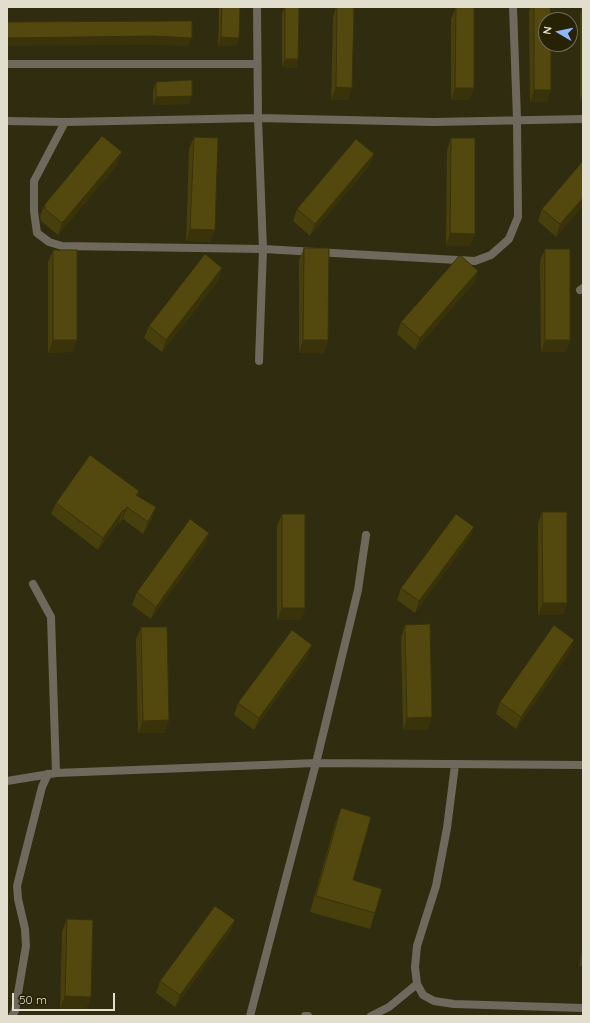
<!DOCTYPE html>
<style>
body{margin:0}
#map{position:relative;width:590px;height:1023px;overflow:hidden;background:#302c10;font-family:Quicksand,sans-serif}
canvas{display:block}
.frame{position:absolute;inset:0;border:8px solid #e1dece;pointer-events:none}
.north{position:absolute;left:538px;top:12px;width:40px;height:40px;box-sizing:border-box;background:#272206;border:1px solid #716d56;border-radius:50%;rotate:279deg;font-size:11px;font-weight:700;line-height:16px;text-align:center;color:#e1dece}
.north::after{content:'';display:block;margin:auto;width:14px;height:18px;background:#8db9fc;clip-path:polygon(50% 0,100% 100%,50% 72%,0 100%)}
.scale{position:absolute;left:12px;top:993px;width:103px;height:18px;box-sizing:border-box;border:2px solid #e1dece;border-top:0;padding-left:5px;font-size:12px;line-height:14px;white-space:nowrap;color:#e1dece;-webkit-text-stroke:3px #272206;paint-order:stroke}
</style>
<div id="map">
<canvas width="590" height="1023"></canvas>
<div class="frame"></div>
<div class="north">N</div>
<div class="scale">50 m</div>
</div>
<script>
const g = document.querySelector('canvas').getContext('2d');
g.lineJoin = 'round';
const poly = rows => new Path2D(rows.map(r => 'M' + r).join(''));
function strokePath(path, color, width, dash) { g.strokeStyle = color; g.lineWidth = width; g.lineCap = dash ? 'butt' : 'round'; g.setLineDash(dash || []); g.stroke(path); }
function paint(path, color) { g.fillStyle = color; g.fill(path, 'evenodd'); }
const street = poly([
 [257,7,258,118,263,249,259,361],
 [7,64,257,64],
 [7,121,65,122,258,118,434,122,583,119],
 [65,122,34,181,34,211,37,233,49,242,62,246,263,249,475,261,491,255,509,239,518,217,517,119,513,7],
 [580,290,583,288],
 [33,584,51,617,56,773],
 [455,765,447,828,436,886,417,946,415,967,417,984,423,995,434,1001,454,1004,583,1008],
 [7,781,56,773,316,763,583,765],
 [12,1016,15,1011,26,946,25,929,18,899,17,886,42,787,48,774],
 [250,1016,316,763,358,590,366,535],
 [305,1016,308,1016],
 [371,1016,389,1007,417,984]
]);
const wall = poly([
 [219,7,240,7,239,38,236,46,218,46],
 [285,7,299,7,298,59,296,68,282,67,282,13],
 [336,7,354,7,352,88,348,100,331,100,333,17],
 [456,7,474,88,469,100,451,100,451,19],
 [531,7,550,7,547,102,530,102,529,11],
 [582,7,583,7,583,102,580,101,580,13],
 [156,82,189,104,153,105,153,90],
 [194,137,210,242,186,241,189,149],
 [451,138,475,234,470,246,446,246,447,150],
 [122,152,117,165,58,235,41,221,40,216,45,204],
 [374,154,369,166,310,236,293,221,297,209],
 [583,161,583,205,556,237,538,221,542,209],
 [304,248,328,340,324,353,299,353,299,260],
 [545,249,570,340,566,352,541,352,540,261],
 [53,250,77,340,72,352,48,353,48,262],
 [222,268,218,281,162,352,144,338,149,326],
 [478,271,474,283,415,350,397,334,401,322],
 [139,491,137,496,152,519,143,534,123,519,120,523,119,522,98,550,51,514,56,503],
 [542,512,567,603,563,615,538,615,538,524],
 [282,514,305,608,301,620,277,620,277,526],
 [474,527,469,539,415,613,397,600,401,588],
 [209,533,205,545,151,619,132,605,137,592],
 [405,625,428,729,403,730,401,637],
 [141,627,169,720,164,733,138,733,136,639],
 [312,645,307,657,254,730,234,715,238,703],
 [570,652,516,729,496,714,500,702],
 [341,808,353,880,375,913,370,929,310,912,335,824],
 [67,919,91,997,86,1009,60,1009,62,931],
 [235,920,230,932,175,1007,156,993,160,981],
 [583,946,583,966,579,966]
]);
const shadedWall = poly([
 [152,36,192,38,189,46,149,45,7,46,7,38],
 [221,37,239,38,236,46,218,46],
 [285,59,298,59,296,68,282,67],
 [336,87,352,88,348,100,331,100],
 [455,88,474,88,469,100,451,100],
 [534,90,551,90,547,102,530,102],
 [583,92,583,102,580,101],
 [192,96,189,104,153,105,156,97],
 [122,152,117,165,58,235,62,223],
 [374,154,369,166,310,236,315,224],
 [583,198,583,205,556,237,560,224],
 [190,229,215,230,210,242,186,241],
 [450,233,475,234,470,246,446,246],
 [222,268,218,281,162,352,166,340],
 [478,271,474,283,415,350,420,338],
 [53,340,77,340,72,352,48,353],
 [303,340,328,340,324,353,299,353],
 [545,340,570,340,566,352,541,352],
 [127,507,123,519,120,523,124,511],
 [156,507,152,519,143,534,148,522],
 [123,510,119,522,98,550,103,538],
 [474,527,469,539,415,613,419,601],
 [209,533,205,545,151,619,156,607],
 [543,603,567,603,563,615,538,615],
 [282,608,305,608,301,620,277,620],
 [574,640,570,652,516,729,521,717],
 [312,645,307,657,254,730,259,718],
 [432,717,428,729,403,730,407,718],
 [169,720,164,733,138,733,143,721],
 [235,920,230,932,175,1007,180,995],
 [65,996,91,997,86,1009,60,1009]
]);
const building = poly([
 [222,7,240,7,239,38,221,37,222,7],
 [285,7,299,7,298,59,285,59,285,7],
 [337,7,354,7,352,88,336,87,337,7],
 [456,7,474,7,474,88,455,88,456,7],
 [534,7,550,7,551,20,546,20,546,44,551,44,551,90,534,90,534,7],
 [192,21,192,38,152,36,7,38,7,22,192,21],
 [192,80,192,96,156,97,156,82,192,80],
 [102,136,122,152,62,223,45,209,45,204,102,136],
 [194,137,218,138,215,230,190,229,194,137],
 [451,138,475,138,475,234,450,233,451,138],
 [356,139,374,154,315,224,297,209,356,139],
 [583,161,583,198,560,224,542,209,583,161],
 [304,248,329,248,328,340,303,340,304,248],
 [545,249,570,249,570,340,545,340,545,249],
 [53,250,77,250,77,340,53,340,53,250],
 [205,254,222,268,166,340,149,326,205,254],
 [460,255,478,271,420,338,401,322,460,255],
 [90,455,139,491,136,495,156,507,148,522,127,507,124,511,123,510,103,538,56,503,90,455],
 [542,512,567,512,567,603,543,603,542,512],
 [282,514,305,514,305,608,282,608,282,514],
 [456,514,474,527,419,601,401,588,456,514],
 [190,519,209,533,156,607,137,592,190,519],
 [430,624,432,717,407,718,405,625,430,624],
 [554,625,574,640,521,717,500,702,554,625],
 [141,627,167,627,169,720,143,721,141,627],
 [292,630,312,645,259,718,238,703,292,630],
 [341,808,371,817,353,880,382,889,375,913,316,896,341,808],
 [215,906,235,920,180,995,160,981,215,906],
 [67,919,93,920,91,997,65,996,67,919]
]);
strokePath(street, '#6f695d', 8);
paint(wall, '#473f0c');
paint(shadedWall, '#3a330a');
paint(building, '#53490e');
strokePath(building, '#3a330a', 1);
</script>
